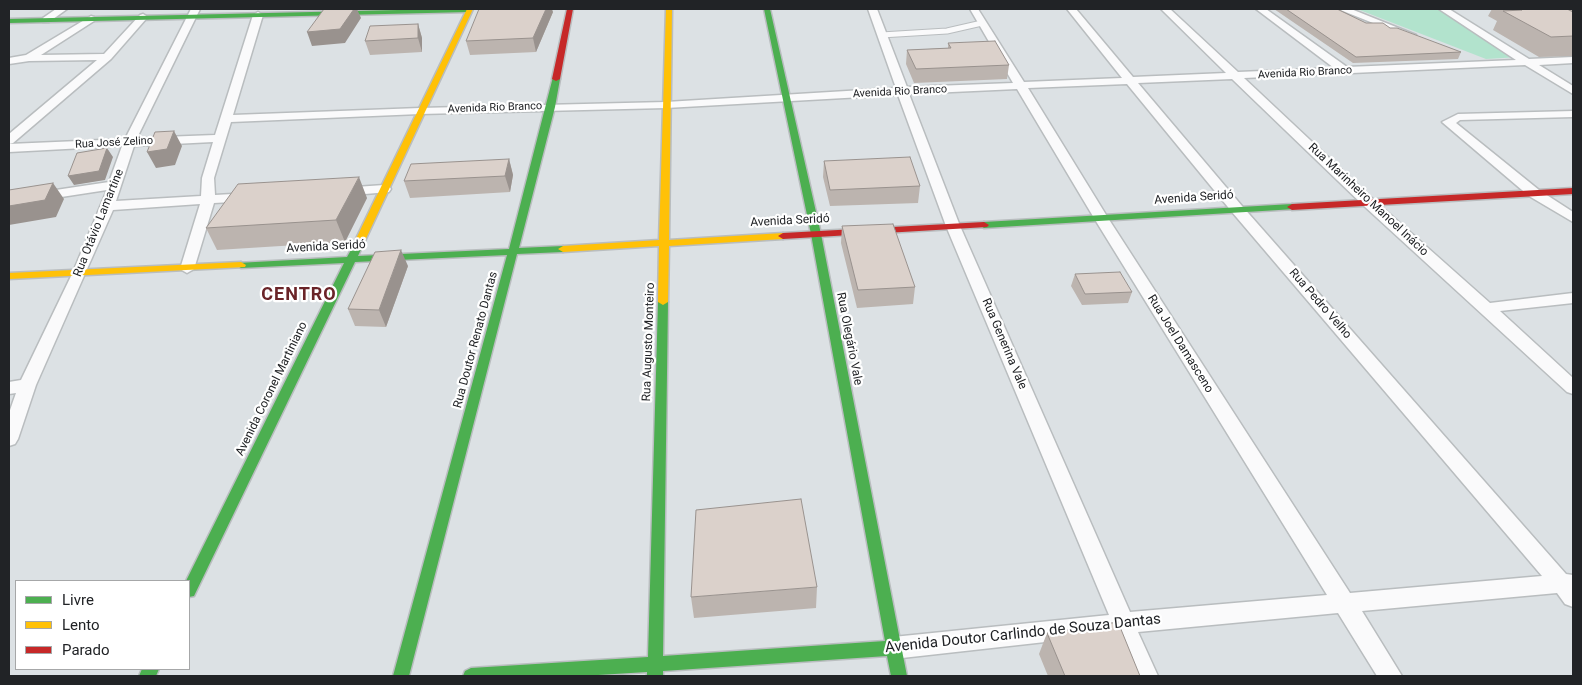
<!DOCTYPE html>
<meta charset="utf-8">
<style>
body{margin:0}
#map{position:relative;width:1582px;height:685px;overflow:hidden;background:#dce1e4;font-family:Roboto,sans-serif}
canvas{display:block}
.frame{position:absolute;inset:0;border:10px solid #212326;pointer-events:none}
.legend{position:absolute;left:15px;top:580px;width:175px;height:90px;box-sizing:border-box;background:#fff;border:1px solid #a6a7a8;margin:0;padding:6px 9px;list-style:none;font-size:15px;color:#212326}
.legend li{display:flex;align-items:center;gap:10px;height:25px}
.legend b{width:25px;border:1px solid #a6a7a8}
</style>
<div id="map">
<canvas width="1582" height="685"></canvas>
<div class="frame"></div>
<ul class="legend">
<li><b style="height:6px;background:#4caf50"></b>Livre</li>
<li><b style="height:6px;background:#ffc107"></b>Lento</li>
<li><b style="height:6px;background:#c62828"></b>Parado</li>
</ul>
</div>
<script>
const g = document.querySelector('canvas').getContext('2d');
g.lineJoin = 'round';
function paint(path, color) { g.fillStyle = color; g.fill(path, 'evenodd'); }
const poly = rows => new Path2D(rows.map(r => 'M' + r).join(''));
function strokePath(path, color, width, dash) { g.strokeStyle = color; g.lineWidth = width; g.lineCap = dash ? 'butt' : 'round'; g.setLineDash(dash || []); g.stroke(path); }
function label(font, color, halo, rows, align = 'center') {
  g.font = font + ' Roboto,sans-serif'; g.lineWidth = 4.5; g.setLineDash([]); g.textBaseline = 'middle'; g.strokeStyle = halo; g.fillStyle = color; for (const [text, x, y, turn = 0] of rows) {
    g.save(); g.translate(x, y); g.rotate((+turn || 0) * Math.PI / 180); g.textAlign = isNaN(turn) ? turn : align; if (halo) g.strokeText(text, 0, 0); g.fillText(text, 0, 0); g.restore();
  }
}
const green = poly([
 [1357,9,1440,9,1519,57,1486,59]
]);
const lane = poly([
 [881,35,947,31,982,23]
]);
const street = poly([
 [56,9,67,9,49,22,43,22,43,18,56,9],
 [191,9,200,9,137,138,215,135,253,15,258,12,263,15,233,115,420,108,666,102,896,88,868,9,877,9,907,87,1013,83,970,9,978,9,1024,82,1122,78,1067,9,1076,9,1133,77,1226,73,1161,9,1170,9,1238,72,1334,68,1256,9,1266,9,1347,67,1516,60,1439,9,1449,9,1529,59,1573,57,1573,63,1539,65,1573,86,1573,94,1525,65,1244,78,1374,200,1490,303,1573,293,1573,303,1500,311,1573,378,1573,394,1567,392,1364,206,1232,79,1138,83,1242,206,1566,574,1573,575,1573,607,1565,604,1557,593,1362,611,1402,676,1377,676,1338,613,1138,632,1158,676,1134,676,1117,634,893,659,885,655,882,648,885,641,893,637,1109,615,946,226,898,95,666,108,420,114,231,122,214,178,215,195,250,193,257,197,250,201,214,203,194,269,187,273,180,269,200,204,113,210,36,385,18,439,15,444,9,446,9,413,16,393,9,394,9,382,21,380,73,272,107,190,9,205,9,197,109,182,122,146,9,152,9,144,125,139,191,9],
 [1127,84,1232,212,1542,576,1350,593,1108,218,1028,88,1127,84],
 [1017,89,1094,218,1327,595,1130,612,960,226,909,94,1017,89],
 [213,142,202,178,201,196,116,201,134,146,213,142],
 [1338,9,1351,9,1416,35,1408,37,1338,9],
 [143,14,148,17,146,19,111,59,13,143,9,144,9,134,97,60,29,61,9,64,9,58,26,55,91,16,94,17,94,21,41,55,104,54,140,15,143,14],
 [1573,111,1573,117,1460,120,1456,123,1539,190,1573,212,1573,222,1529,196,1442,122,1458,114,1573,111],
 [384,185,389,186,391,189,389,192,341,196,334,192,341,188,384,185]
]);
const fast = poly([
 [441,9,472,10,469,12,9,23,9,19,441,9],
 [764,9,770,9,821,234,907,676,891,676,887,656,663,671,663,676,647,676,647,672,582,676,463,676,465,671,471,668,648,657,658,302,663,299,668,302,663,656,885,641,811,234,764,9],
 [553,77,560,79,555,107,519,248,563,246,568,249,563,252,517,254,409,676,393,676,507,255,355,262,194,596,189,597,189,581,186,581,344,263,241,268,236,265,237,263,347,257,355,243,358,242,363,245,358,256,509,249,553,77],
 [1292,204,1295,205,1295,209,984,228,979,225,984,222,1292,204],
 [142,669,159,669,156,676,139,676,142,669]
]);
const slow = poly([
 [467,9,473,9,363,245,358,248,355,247,353,245,467,9],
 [666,9,672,9,669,240,783,233,788,236,783,239,669,246,668,302,663,305,658,302,659,246,563,252,558,249,563,246,659,240,666,9],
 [241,262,246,265,245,267,9,279,9,273,241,262]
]);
const jam = poly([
 [567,9,573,9,560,79,556,81,552,79,567,9],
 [1573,188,1573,194,1292,210,1287,207,1292,204,1573,188],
 [984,222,989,225,987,227,783,239,778,236,783,233,984,222]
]);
const wall = poly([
 [1274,9,1337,9,1366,23,1390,28,1461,52,1458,59,1353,63],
 [1492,9,1573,9,1573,56,1539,57,1493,30,1497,21,1488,16],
 [553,12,536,52,470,55,466,41],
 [418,24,422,38,422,52,370,55,365,41],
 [948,43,1009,65,1007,79,914,83,906,64,907,50,948,48],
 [509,159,513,175,510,192,410,198,404,181],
 [824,161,920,186,918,203,830,206,823,177],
 [367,198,345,242,217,250,206,228],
 [842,226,915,287,913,304,857,308,841,243],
 [408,266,386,327,355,326,348,309],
 [1075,274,1132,292,1128,303,1082,305,1071,286],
 [817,587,816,608,694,618,691,597],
 [1047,633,1140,676,1048,676,1039,654]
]);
const shadedWall = poly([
 [354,9,357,9,361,18,345,43,312,46,307,32],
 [546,9,552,9,553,12,536,52,533,38],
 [418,24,422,38,422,52,418,38],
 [174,131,182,146,175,165,156,168,147,152],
 [107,148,113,157,105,180,74,185,68,176],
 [509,159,513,175,510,192,505,176],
 [359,177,367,198,345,242,336,220],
 [53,183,64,199,56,217,9,225,9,206],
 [401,250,408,266,386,327,379,310]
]);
const building = poly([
 [324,9,354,9,340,29,307,32,324,9],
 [479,9,546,9,533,38,466,41,479,9],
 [1286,9,1337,9,1366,23,1383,23,1390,28,1397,28,1461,52,1356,57,1286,9],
 [1519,9,1567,9,1573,12,1573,36,1551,37,1503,11,1522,10,1519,9],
 [418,24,418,38,365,41,370,26,418,24],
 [995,41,1009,65,916,69,907,50,951,48,948,43,995,41],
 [174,131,167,149,147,152,155,132,174,131],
 [107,148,99,171,68,176,77,153,107,148],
 [910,157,920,186,830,190,824,161,910,157],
 [509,159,505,176,404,181,411,164,509,159],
 [359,177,336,220,206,228,238,184,359,177],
 [53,183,45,200,9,206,9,190,53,183],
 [893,224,915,287,858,290,842,226,893,224],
 [401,250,379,310,348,309,375,252,401,250],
 [1120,272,1132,292,1085,294,1075,274,1120,272],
 [801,499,817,587,691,597,696,510,801,499],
 [1118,622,1140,676,1065,676,1047,633,1118,622]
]);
const farStreetnames = [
 ["Avenida Rio Branco",1305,73,-3],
 ["Avenida Rio Branco",900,92,-3],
 ["Avenida Rio Branco",495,108,-2],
 ["Rua José Zelino",114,143,-3]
];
const streetNames = [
 ["Avenida Seridó",1194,198,-4],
 ["Rua Marinheiro Manoel Inácio",1368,200,43],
 ["Avenida Seridó",790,221,-3],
 ["Rua Otávio Lamartine",99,223,-68],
 ["Avenida Seridó",326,247,-3],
 ["Rua Pedro Velho",1320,304,49],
 ["Rua Olegário Vale",849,339,79],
 ["Rua Doutor Renato Dantas",476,340,-75],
 ["Rua Augusto Monteiro",649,342,-88],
 ["Rua Generina Vale",1004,344,67],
 ["Rua Joel Damasceno",1180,344,58],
 ["Avenida Coronel Martiniano",272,389,-64]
];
const nearStreetnames = [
 ["Avenida Doutor Carlindo de Souza Dantas",1023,634,-6]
];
const districtNames = [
 ["CENTRO",299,295]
];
paint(green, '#b2e3cd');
strokePath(lane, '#b9bdbf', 7);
strokePath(street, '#b9bdbf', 3);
strokePath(fast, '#b9bdbf', 3);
strokePath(slow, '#b9bdbf', 3);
strokePath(jam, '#b9bdbf', 3);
strokePath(lane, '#fafafb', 5);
paint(street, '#fafafb');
paint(fast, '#4caf50');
paint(slow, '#ffc107');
paint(jam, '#c62828');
paint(wall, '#bcb4af');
paint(shadedWall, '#99928e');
paint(building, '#dbd1cb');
strokePath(building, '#99928e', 1);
label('11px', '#212326', '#fff', farStreetnames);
label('12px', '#212326', '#fff', streetNames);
label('15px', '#212326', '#fff', nearStreetnames);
g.letterSpacing = '1px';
label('bold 18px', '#6a2428', '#fff', districtNames);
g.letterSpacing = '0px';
</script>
